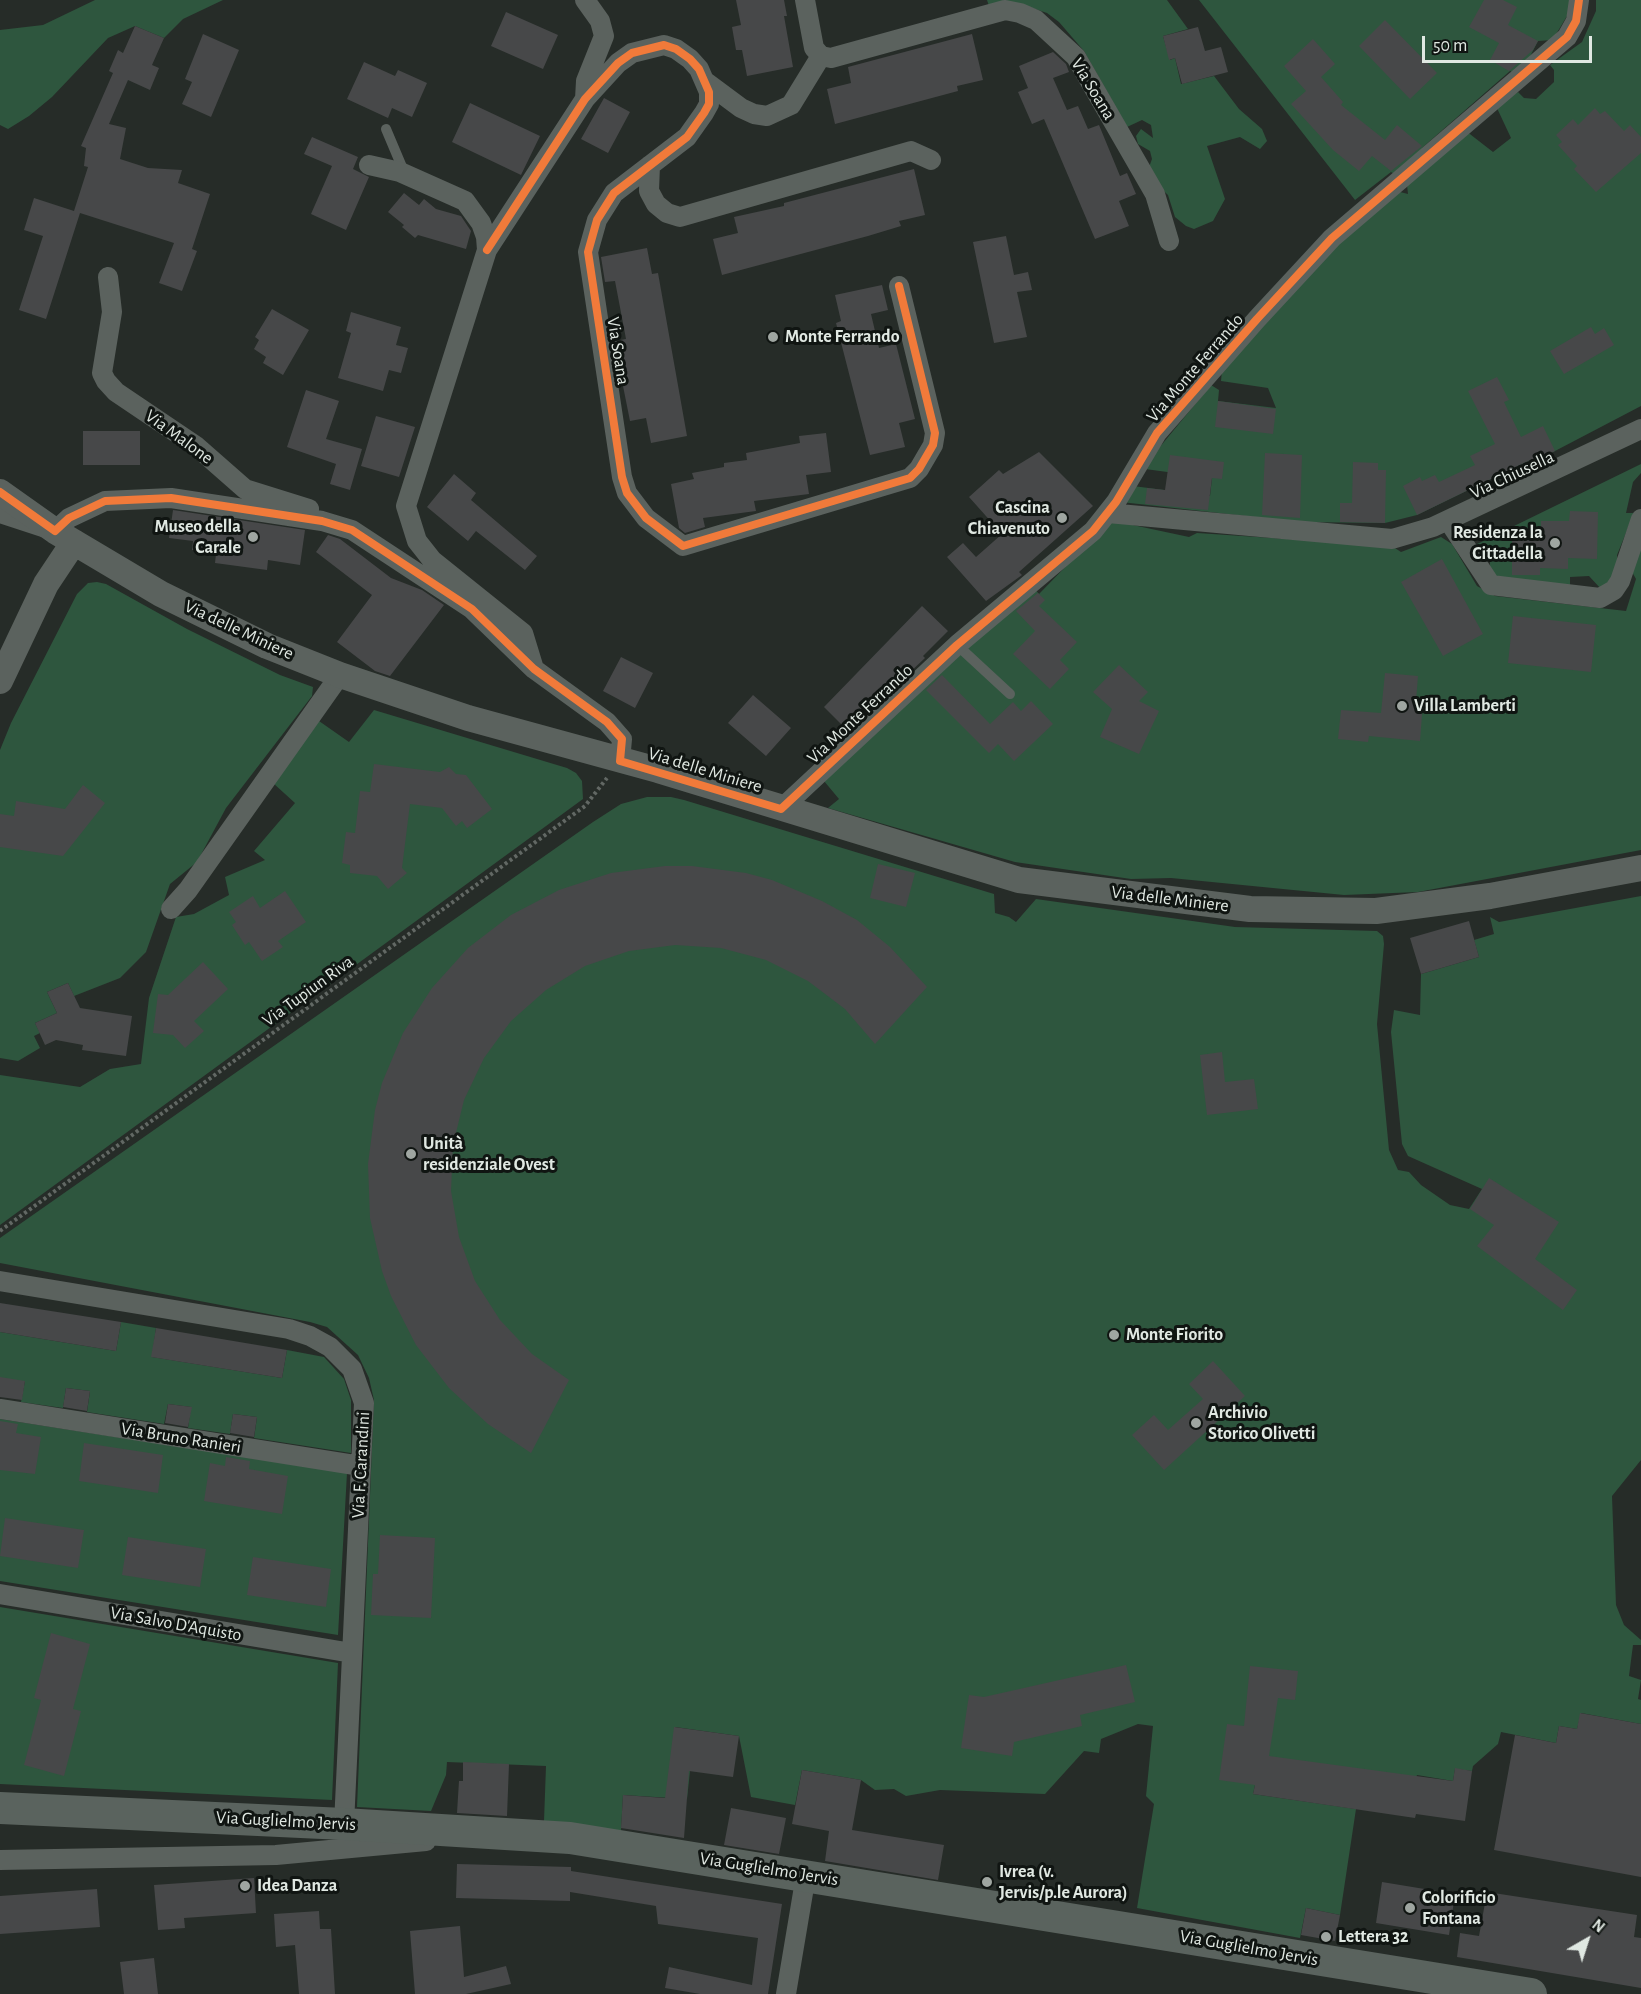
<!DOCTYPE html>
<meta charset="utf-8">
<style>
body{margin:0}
#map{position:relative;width:1641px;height:1994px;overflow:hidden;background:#262c28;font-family:"Alegreya Sans",sans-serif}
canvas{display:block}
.north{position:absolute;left:1557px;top:1910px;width:60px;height:60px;-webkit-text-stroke:4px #101512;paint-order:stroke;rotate:39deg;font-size:16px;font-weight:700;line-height:24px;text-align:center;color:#e0e8e2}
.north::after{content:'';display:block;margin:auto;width:21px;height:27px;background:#e0e8e2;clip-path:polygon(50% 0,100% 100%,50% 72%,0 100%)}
.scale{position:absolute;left:1422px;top:36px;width:170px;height:27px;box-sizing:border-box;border:3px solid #e0e8e2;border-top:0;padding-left:8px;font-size:18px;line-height:21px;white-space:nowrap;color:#e0e8e2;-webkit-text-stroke:4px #101512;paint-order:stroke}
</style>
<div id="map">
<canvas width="1641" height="1994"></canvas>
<div class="north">N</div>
<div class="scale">50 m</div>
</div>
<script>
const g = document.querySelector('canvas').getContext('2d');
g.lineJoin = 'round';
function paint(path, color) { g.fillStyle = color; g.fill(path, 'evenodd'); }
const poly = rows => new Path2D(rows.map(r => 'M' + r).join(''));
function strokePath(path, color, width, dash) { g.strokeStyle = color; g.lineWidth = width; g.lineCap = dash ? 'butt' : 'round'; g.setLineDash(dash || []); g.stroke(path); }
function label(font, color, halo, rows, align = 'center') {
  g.font = font + ' "Alegreya Sans",sans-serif'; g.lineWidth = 6; g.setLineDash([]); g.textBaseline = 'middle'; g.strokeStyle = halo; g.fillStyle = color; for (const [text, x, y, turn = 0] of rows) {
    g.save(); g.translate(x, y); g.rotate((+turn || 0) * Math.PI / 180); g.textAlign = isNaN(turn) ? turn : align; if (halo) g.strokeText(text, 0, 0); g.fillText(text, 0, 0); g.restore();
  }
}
const green = poly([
 [95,0,223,0,183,19,164,38,135,26,108,38,52,97,29,116,8,129,0,125,0,30,43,25],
 [987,0,1167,0,1188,29,1163,36,1170,60,1175,58,1181,84,1214,76,1239,109,1262,129,1267,141,1260,149,1240,137,1207,146,1225,199,1213,221,1194,229,1186,226,1175,217,1168,195,1156,184,1148,170,1152,159,1150,151,1138,144,1136,136,1141,129,1153,138,1151,125,1142,120,1127,127,1084,51,1059,22,1047,13,1020,4,989,6],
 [1199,0,1571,0,1570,11,1558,31,1552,40,1538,41,1520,76,1510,71,1423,147,1398,177,1391,172,1355,200],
 [1596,0,1641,0,1641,406,1534,462,1532,459,1417,515,1385,523,1299,522,1121,502,1133,486,1210,496,1212,478,1145,469,1159,448,1211,385,1219,390,1218,401,1276,408,1268,388,1221,381,1222,370,1337,243,1400,192,1408,194,1407,185,1466,131,1493,152,1511,138,1496,106,1518,92,1524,98,1536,99,1554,82,1554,70,1550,65,1582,42,1596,11],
 [1641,464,1641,473,1633,482,1626,513,1634,513,1617,555,1619,571,1601,589,1589,576,1570,577,1570,590,1490,581,1490,548,1471,547],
 [1114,521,1189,537,1197,533,1392,546,1401,552,1441,537,1452,544,1477,586,1495,596,1626,611,1636,579,1631,570,1641,543,1641,850,1418,892,1344,895,1171,878,1131,879,1015,862,828,808,839,799,824,781,1033,587,1039,594,1108,523],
 [97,582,106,584,187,629,280,675,313,687,312,696,226,808,197,862,170,884,146,952,120,978,74,996,68,983,47,992,57,1013,35,1023,40,1033,34,1036,40,1048,18,1061,0,1058,0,750,11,723,77,594,88,583],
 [374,710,567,768,576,773,582,781,583,799,0,1225,0,1075,80,1087,110,1069,141,1064,149,998,176,917,194,914,229,895,225,877,265,860,254,851,295,803,273,783,319,721,349,742],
 [647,797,671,797,684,800,994,894,995,913,1009,917,1016,922,1036,899,1235,927,1377,931,1383,936,1384,944,1377,1024,1389,1150,1398,1170,1409,1172,1421,1185,1450,1205,1469,1209,1482,1189,1408,1156,1402,1144,1391,1032,1394,1010,1420,1015,1421,974,1479,957,1474,940,1494,934,1490,917,1499,922,1641,896,1641,1460,1612,1496,1616,1605,1624,1625,1641,1640,1641,1645,1633,1645,1629,1676,1641,1680,1638,1699,1641,1700,1641,1724,1581,1713,1577,1729,1559,1726,1556,1743,1501,1732,1498,1744,1473,1766,1472,1771,1455,1769,1453,1781,1417,1775,1416,1778,1255,1785,1253,1794,1356,1809,1340,1915,1306,1908,1300,1938,1137,1908,1154,1804,1146,1796,1153,1726,1138,1724,1101,1739,1099,1753,1084,1751,1045,1794,940,1790,906,1796,894,1789,875,1790,861,1780,802,1770,795,1805,751,1797,739,1736,675,1727,690,1771,687,1799,623,1795,621,1831,544,1821,546,1766,447,1762,446,1775,431,1811,357,1807,374,1400,369,1378,358,1355,327,1327,310,1322,0,1263,0,1238,593,822,621,804],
 [121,1322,156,1328,152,1357,282,1378,287,1350,324,1357,344,1379,351,1400,351,1453,254,1438,257,1417,233,1414,230,1434,188,1428,191,1407,168,1404,164,1424,87,1412,90,1391,66,1388,63,1408,21,1402,25,1381,0,1381,0,1332,116,1351],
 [0,1419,347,1473,338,1635,0,1581],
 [0,1607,338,1663,332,1800,0,1784]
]);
const building = poly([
 [736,0,784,0,787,16,784,16,793,67,747,76,742,50,736,50,732,27,741,25],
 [1484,0,1503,0,1517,7,1508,25,1538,41,1533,50,1509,71,1490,60,1499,43,1469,27],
 [506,12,558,35,543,69,491,46],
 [1385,20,1437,73,1410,99,1359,46],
 [135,26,164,38,152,65,159,68,150,90,128,80,109,124,126,128,120,159,148,168,182,170,178,183,210,194,192,249,197,251,182,291,159,283,174,243,80,213,46,319,19,310,43,236,24,230,34,198,74,211,88,167,84,166,86,148,81,146,113,73,109,71,118,50,123,53],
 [1198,27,1205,51,1221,47,1228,72,1182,84,1175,58,1169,60,1163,36],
 [203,34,239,50,211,117,182,104,192,82,185,79],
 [972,34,983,80,957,86,958,91,835,124,827,89,851,83,848,67],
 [1313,39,1335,64,1321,77,1343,102,1341,105,1385,140,1397,125,1422,146,1391,171,1372,156,1359,171,1333,150,1291,104,1306,91,1284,66],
 [1053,52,1066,64,1069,72,1053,78,1067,110,1078,106,1088,129,1099,125,1120,176,1127,173,1136,194,1119,201,1129,226,1095,239,1044,119,1032,124,1018,92,1028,88,1019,66],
 [364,62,395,76,398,70,427,83,412,117,392,108,388,118,347,99],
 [604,98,630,112,608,153,581,139],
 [470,103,540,136,521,175,452,142],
 [1595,108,1600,114,1605,111,1624,131,1630,125,1641,137,1641,153,1596,192,1574,169,1577,166,1558,145,1562,142,1556,135,1573,119,1578,125],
 [312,137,358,157,353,169,369,177,346,230,311,214,332,166,304,154],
 [914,169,925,215,899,221,901,226,868,236,722,275,713,239,738,233,734,217,784,206,784,203],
 [404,193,419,205,424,199,436,209,461,216,471,231,466,249,418,235,415,238,402,227,404,225,388,212],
 [1006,236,1014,275,1028,272,1032,290,1017,292,1027,337,994,343,973,242],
 [647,248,652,274,658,273,687,436,651,443,646,418,630,421,614,341,626,339,615,281,605,282,601,257],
 [882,285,888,310,871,314,879,348,896,344,915,419,899,423,905,447,870,455,836,323,841,321,835,295],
 [272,309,309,330,283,375,263,363,266,357,254,349,259,340,255,337],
 [351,312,401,327,396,345,408,348,401,373,389,370,383,391,338,378,351,333,346,331],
 [1591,327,1595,334,1604,328,1614,345,1564,374,1550,351],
 [1497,377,1509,400,1504,402,1521,437,1543,426,1555,451,1534,462,1532,459,1417,515,1403,486,1420,477,1422,481,1435,475,1439,482,1475,465,1470,456,1495,444,1468,391],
 [306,390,339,401,326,439,362,449,350,490,330,484,336,464,287,447],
 [1218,401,1276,409,1273,434,1215,427],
 [376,416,415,427,399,477,361,466],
 [83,431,140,431,140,465,83,465],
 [826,433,831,472,806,475,809,494,754,501,756,511,703,518,705,527,685,533,679,528,671,484,694,479,692,473,724,467,724,463,747,460,746,453,800,443,799,436],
 [1039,452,1093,506,1019,572,1022,575,986,601,947,557,963,543,976,557,1002,534,969,497,999,470,1003,474],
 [1265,453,1302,455,1300,518,1262,515],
 [1170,455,1224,462,1222,479,1212,478,1208,510,1145,504,1147,488,1165,490],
 [1353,462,1378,463,1378,470,1386,470,1385,523,1340,522,1340,503,1352,503],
 [454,474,476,493,471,500,537,556,525,570,476,531,468,541,427,507],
 [173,510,305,530,300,565,268,560,267,570,215,563,216,554,192,550,193,541,169,538],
 [1570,511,1598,512,1597,559,1568,558,1568,569,1540,568,1540,575,1512,575,1512,528,1541,528,1541,521,1569,521],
 [328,535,340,539,391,578,422,590,444,605,390,676,375,671,337,642,372,595,316,552],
 [1442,559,1483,634,1443,656,1401,582],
 [1038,593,1045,600,1039,606,1077,642,1060,660,1069,669,1050,689,1013,654,1035,631,1016,611],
 [922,606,948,631,923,656,925,658,848,731,824,707],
 [1513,616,1596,625,1591,672,1508,663],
 [621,657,653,673,635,708,603,691],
 [1119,665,1148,692,1139,701,1159,711,1139,754,1100,737,1112,709,1093,692],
 [1385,673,1418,676,1416,701,1423,702,1420,741,1369,736,1368,742,1338,739,1341,710,1381,713],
 [942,675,990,724,1013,702,1021,711,1031,701,1053,724,1014,761,998,744,989,753,926,690],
 [753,695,791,728,766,756,728,723],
 [374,764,440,772,449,767,456,774,466,775,492,809,467,828,462,821,456,826,442,808,410,804,402,868,407,873,388,889,377,876,350,873,350,865,342,863,346,832,355,833,360,791,370,792],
 [83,785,105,803,63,856,0,847,0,814,14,816,16,801,65,809],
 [878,864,915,873,906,907,870,898],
 [665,866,692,866,746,873,772,880,822,901,857,920,890,947,927,987,875,1044,845,1009,808,981,766,960,721,948,675,945,629,951,585,966,546,990,511,1021,484,1058,464,1100,453,1145,451,1191,459,1237,475,1281,500,1320,532,1354,569,1380,531,1453,488,1424,449,1388,416,1345,391,1296,382,1271,370,1218,368,1164,375,1110,382,1083,403,1033,432,988,468,948,511,915,559,890,611,873],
 [285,891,306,922,278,941,283,947,262,961,249,942,245,945,232,925,236,922,229,912,253,896,260,908],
 [1469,921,1479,957,1421,974,1410,938],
 [203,962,228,989,194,1021,204,1031,185,1048,173,1035,153,1033,158,994,168,995],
 [68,983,80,1008,132,1016,126,1056,82,1050,83,1045,56,1040,45,1045,35,1023,57,1013,47,992],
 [1222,1052,1225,1082,1254,1079,1258,1109,1207,1115,1200,1055],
 [1489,1178,1559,1222,1535,1259,1577,1290,1563,1310,1477,1246,1494,1225,1470,1209],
 [0,1303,121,1322,116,1351,0,1332],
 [156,1328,287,1350,282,1378,151,1357],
 [1213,1361,1245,1396,1164,1470,1132,1435,1154,1415,1168,1430,1203,1399,1189,1384],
 [0,1377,25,1381,22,1400,0,1397],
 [66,1388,90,1391,87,1411,63,1407],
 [168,1404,192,1407,188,1427,165,1423],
 [233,1414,257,1417,254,1437,230,1433],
 [0,1421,18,1424,16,1433,41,1437,35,1474,0,1470],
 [84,1443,163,1455,158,1493,79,1481],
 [226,1457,250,1461,249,1469,288,1476,282,1514,204,1501,210,1463,225,1466],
 [5,1518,84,1530,78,1568,0,1556],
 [380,1535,435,1538,431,1618,371,1615,373,1574,378,1574],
 [128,1537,206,1549,200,1587,122,1575],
 [253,1557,331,1569,326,1607,247,1595],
 [51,1633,90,1644,73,1709,81,1711,64,1776,24,1765,41,1700,34,1698],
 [1126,1665,1135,1702,1080,1715,1082,1726,1014,1742,1012,1756,961,1748,969,1695,984,1697],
 [1250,1666,1298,1671,1295,1700,1278,1698,1269,1756,1453,1781,1455,1768,1472,1771,1465,1821,1416,1814,1415,1818,1253,1794,1255,1785,1219,1780,1227,1724,1244,1726],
 [1580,1713,1641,1724,1641,1877,1494,1850,1515,1735,1556,1743,1559,1726,1577,1729],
 [674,1727,739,1736,733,1777,689,1771,684,1838,621,1828,623,1795,665,1798],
 [463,1762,509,1764,507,1816,457,1813,459,1781,463,1781],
 [802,1770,861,1780,852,1830,944,1845,938,1880,825,1861,829,1831,792,1824],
 [731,1808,786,1818,779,1854,724,1845],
 [457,1864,571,1867,571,1871,782,1904,768,1994,700,1994,665,1988,669,1967,752,1985,758,1938,658,1924,656,1906,570,1892,570,1901,456,1898],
 [254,1878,256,1913,184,1918,185,1928,158,1930,154,1885],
 [1382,1882,1455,1894,1449,1935,1376,1923],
 [97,1889,100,1927,0,1934,0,1896],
 [1487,1892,1637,1915,1634,1937,1641,1938,1641,1988,1457,1957,1460,1933,1479,1936],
 [1306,1908,1340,1915,1335,1941,1301,1935],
 [319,1911,320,1929,331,1929,335,1994,299,1994,295,1945,276,1947,274,1914],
 [460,1926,464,1977,506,1966,511,1984,466,1994,415,1994,410,1931],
 [154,1958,158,1994,124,1994,120,1962]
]);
const path = poly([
 [0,1231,585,806,607,778]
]);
const service = poly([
 [386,129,405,174],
 [957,645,1010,694]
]);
const minor = poly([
 [585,0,600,21,604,36,586,81,585,99],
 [805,0,814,48,821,56,831,58,1005,10,1020,13,1036,20,1076,57,1155,194,1169,241],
 [706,82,741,108,754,114,767,116,791,105,821,56],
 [369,165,400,172,465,201,481,223,486,237,487,250,406,506,417,541,432,560,523,633,534,669],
 [650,165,649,191,656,204,667,213,680,217,911,151,931,160],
 [487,250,585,99,618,63,632,53,664,45,676,49,690,59,699,69,709,92,709,104,704,113,687,137,614,193,597,220,588,252,622,477,627,493,646,518,683,546,910,478,919,469,933,445,935,433,899,286],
 [108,277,112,312,102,373,106,381,116,392,196,446,245,489,309,509],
 [0,513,55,531,69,518,105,501,171,498,322,521,352,530,472,609,534,669,607,722,622,739,620,761],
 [1108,513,1392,539,1433,527,1641,429],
 [1448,520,1491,585,1600,598,1614,590,1620,581,1641,519],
 [781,809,957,645,1093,531,1116,502,1157,433,1257,319,1332,238,1567,37,1576,21,1579,0],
 [171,909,188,890,340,675],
 [0,1281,289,1329,310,1336,330,1347,352,1369,364,1403,344,1824],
 [0,1409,361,1466],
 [0,1594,352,1653],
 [0,1860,276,1855,426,1841],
 [786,1994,806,1875]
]);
const tertiary = poly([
 [0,492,55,531,161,594,267,646,340,675,468,718,658,770,1019,880,1250,909,1376,911,1490,896,1641,868],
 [0,681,46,584,74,542]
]);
const primary = poly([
 [0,1808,344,1824,570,1838,1531,1994]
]);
const cycleway = poly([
 [487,250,585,99,618,63,632,53,664,45,676,49,690,59,699,69,709,92,709,104,704,113,687,137,614,193,597,220,588,252,622,477,627,493,646,518,683,546,910,478,919,469,933,445,935,433,899,286],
 [0,492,55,531,69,518,105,501,171,498,322,521,352,530,472,609,534,669,607,722,622,739,620,761,781,809,957,645,1093,531,1116,502,1157,433,1257,319,1332,238,1567,37,1576,21,1579,0]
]);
const markers = [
 [773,337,6,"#9fa6a1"],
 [1062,518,6,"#9fa6a1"],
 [253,537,6,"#9fa6a1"],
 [1555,543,6,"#9fa6a1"],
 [1402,706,6,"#9fa6a1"],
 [411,1154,6,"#9fa6a1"],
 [1114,1335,6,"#9fa6a1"],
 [1196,1423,6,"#9fa6a1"],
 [987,1882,6,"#9fa6a1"],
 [245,1886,6,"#9fa6a1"],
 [1410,1908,6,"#9fa6a1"],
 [1326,1937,6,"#9fa6a1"]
];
const streetNames = [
 ["Via Soana",1093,89,59],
 ["Via Soana",618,351,81],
 ["Via Monte Ferrando",1195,368,-49],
 ["Via Malone",179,437,36],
 ["Via Chiusella",1512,475,-25],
 ["Via delle Miniere",239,630,25],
 ["Via Monte Ferrando",860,714,-43],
 ["Via delle Miniere",705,770,17],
 ["Via delle Miniere",1170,899,7],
 ["Via Tupiun Riva",308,991,-36],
 ["Via Bruno Ranieri",181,1438,9],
 ["Via F. Carandini",361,1465,-87],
 ["Via Salvo D'Aquisto",176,1624,10],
 ["Via Guglielmo Jervis",286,1821,3],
 ["Via Guglielmo Jervis",769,1869,9],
 ["Via Guglielmo Jervis",1249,1948,10]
];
const poiNames = [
 ["Monte Ferrando",785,337],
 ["Cascina",1050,508,"right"],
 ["Chiavenuto",1050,529,"right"],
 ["Museo della",241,527,"right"],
 ["Carale",241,548,"right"],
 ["Residenza la",1543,533,"right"],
 ["Cittadella",1543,554,"right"],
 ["Villa Lamberti",1414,706],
 ["Unità",423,1144],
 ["residenziale Ovest",423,1165],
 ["Monte Fiorito",1126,1335],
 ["Archivio",1208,1413],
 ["Storico Olivetti",1208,1434],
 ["Ivrea (v.",999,1872],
 ["Jervis/p.le Aurora)",999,1893],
 ["Idea Danza",257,1886],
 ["Colorificio",1422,1898],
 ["Fontana",1422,1919],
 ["Lettera 32",1338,1937]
];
paint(green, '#2e563e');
paint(building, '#474849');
strokePath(path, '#626864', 4, [3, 3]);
strokePath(service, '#5b625e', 10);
strokePath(minor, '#5b625e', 20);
strokePath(tertiary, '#5b625e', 26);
strokePath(primary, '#5a635e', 32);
strokePath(cycleway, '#f17a3a', 8);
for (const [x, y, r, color] of markers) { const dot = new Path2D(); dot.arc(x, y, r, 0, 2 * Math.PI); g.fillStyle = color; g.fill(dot); strokePath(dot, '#101512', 2); }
label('18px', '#e0e8e2', '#101512', streetNames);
label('bold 18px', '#e0e8e2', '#101512', poiNames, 'left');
</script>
